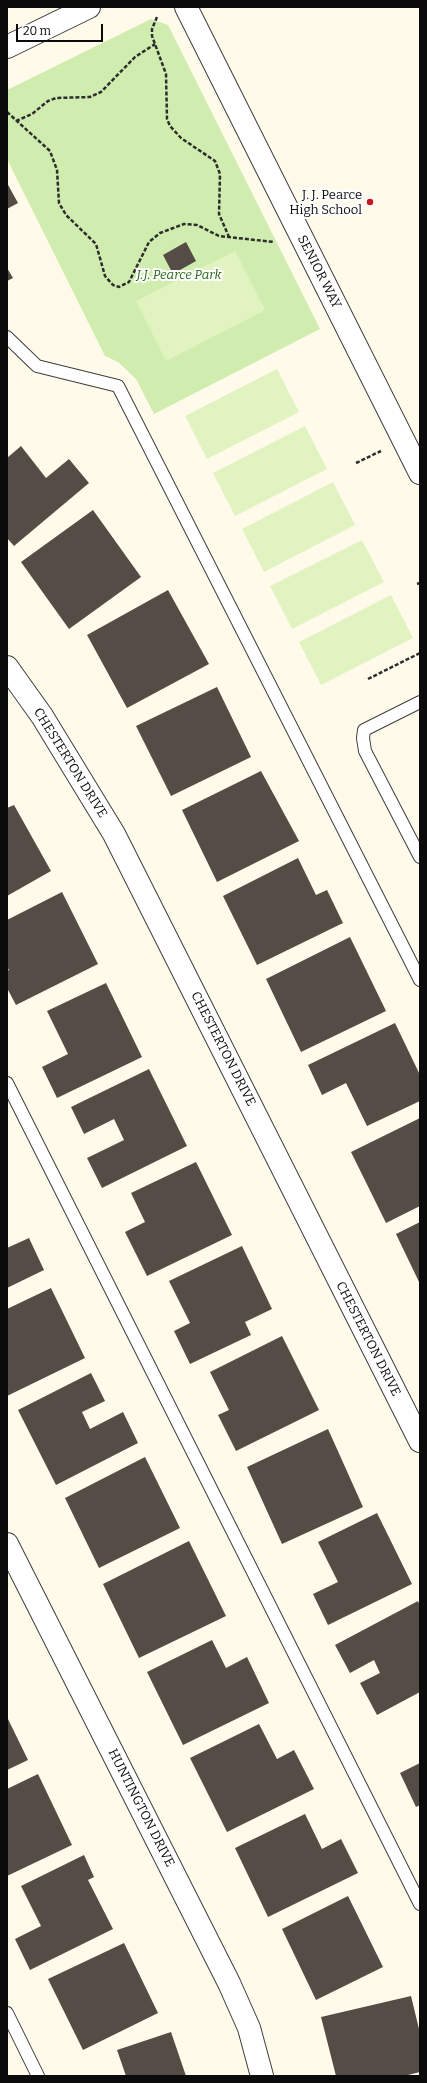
<!DOCTYPE html>
<style>
body{margin:0}
#map{position:relative;width:427px;height:2083px;overflow:hidden;background:#fffae9;font-family:Bitter,serif}
canvas{display:block}
.frame{position:absolute;inset:0;border:8px solid #0b0b0b;pointer-events:none}
.scale{position:absolute;left:16px;top:24px;width:87px;height:18px;box-sizing:border-box;border:2px solid #0b0b0b;border-top:0;padding-left:5px;font-size:12px;line-height:14px;white-space:nowrap;color:#0b0b0b;-webkit-text-stroke:3px #fff;paint-order:stroke}
</style>
<div id="map">
<canvas width="427" height="2083"></canvas>
<div class="frame"></div>
<div class="scale">20 m</div>
</div>
<script>
const g = document.querySelector('canvas').getContext('2d');
g.lineJoin = 'round';
function paint(path, color) { g.fillStyle = color; g.fill(path, 'evenodd'); }
const poly = rows => new Path2D(rows.map(r => 'M' + r).join(''));
function strokePath(path, color, width, dash) { g.strokeStyle = color; g.lineWidth = width; g.lineCap = dash ? 'butt' : 'round'; g.setLineDash(dash || []); g.stroke(path); }
function label(font, color, halo, rows, align = 'center') {
  g.font = font + ' Bitter,serif'; g.lineWidth = 4; g.setLineDash([]); g.textBaseline = 'middle'; g.strokeStyle = halo; g.fillStyle = color; for (const [text, x, y, turn = 0] of rows) {
    g.save(); g.translate(x, y); g.rotate((+turn || 0) * Math.PI / 180); g.textAlign = isNaN(turn) ? turn : align; if (halo) g.strokeText(text, 0, 0); g.fillText(text, 0, 0); g.restore();
  }
}
const green = poly([
 [151,19,168,25,320,329,154,414,136,379,118,362,105,356,7,159,7,90]
]);
const pitch = poly([
 [235,251,265,310,166,361,136,301],
 [277,369,299,412,207,459,185,416],
 [305,426,327,469,235,516,213,473],
 [333,482,355,525,264,572,242,529],
 [362,540,384,582,292,629,270,586],
 [391,595,413,638,321,685,299,642]
]);
const building = poly([
 [7,183,18,203,7,209],
 [186,242,196,261,173,274,163,255],
 [7,268,13,278,7,281],
 [21,446,46,478,69,459,89,483,14,546,7,538,7,458],
 [93,510,141,577,69,629,21,562],
 [168,590,209,664,127,708,87,635],
 [217,687,251,757,171,796,136,726],
 [261,771,299,841,217,882,182,810],
 [14,805,51,871,7,896,7,808],
 [298,858,316,895,327,890,343,923,257,965,223,896],
 [62,892,98,964,16,1005,7,988,7,971,9,970,7,967,7,920],
 [350,937,386,1011,301,1052,266,979],
 [106,983,142,1057,57,1098,42,1067,68,1054,47,1011],
 [395,1023,420,1075,420,1101,367,1126,346,1083,322,1095,308,1065],
 [149,1069,187,1146,102,1188,87,1158,124,1140,114,1119,84,1134,71,1107],
 [420,1118,420,1206,386,1223,351,1152],
 [196,1162,232,1235,147,1276,125,1232,145,1222,131,1193],
 [420,1222,420,1284,396,1234],
 [29,1238,44,1270,7,1288,7,1248],
 [242,1246,272,1309,245,1322,251,1335,190,1364,174,1331,190,1323,169,1281],
 [51,1288,85,1358,7,1396,7,1309],
 [282,1336,319,1410,236,1451,218,1415,229,1410,210,1372],
 [91,1373,105,1401,82,1412,90,1429,123,1412,138,1443,56,1485,18,1410],
 [328,1429,363,1507,282,1544,247,1467],
 [145,1457,180,1528,99,1568,65,1498],
 [377,1513,412,1584,328,1625,313,1594,338,1582,318,1542],
 [189,1541,226,1616,139,1658,103,1584],
 [418,1601,420,1606,420,1692,377,1715,360,1683,380,1673,374,1660,350,1673,335,1645],
 [212,1640,226,1668,247,1657,269,1703,183,1745,147,1672],
 [7,1717,28,1760,7,1770],
 [259,1724,277,1759,294,1750,314,1789,227,1832,190,1758],
 [420,1763,420,1805,416,1807,400,1773],
 [38,1774,72,1845,7,1876,7,1789],
 [305,1814,322,1849,341,1839,358,1873,268,1917,235,1848],
 [84,1855,94,1877,88,1880,113,1929,30,1970,15,1939,41,1926,21,1886],
 [348,1896,383,1967,316,2000,282,1929],
 [124,1943,158,2013,83,2050,48,1979],
 [411,1996,420,2033,420,2072,404,2076,336,2076,321,2017],
 [171,2032,186,2076,126,2076,117,2050]
]);
const path = poly([
 [157,17,152,29,152,36,166,74,167,119,170,126,181,138,215,161,220,174,219,214,229,237],
 [7,112,50,151,57,170,59,203,66,215,96,244,105,276,113,285,119,287,129,282,149,242,160,233,184,224,197,225,219,236,274,242],
 [16,121,32,114,48,101,56,98,90,97,101,92,135,57,155,44],
 [356,463,381,451],
 [417,584,420,583],
 [368,679,420,653]
]);
const service = poly([
 [7,337,37,366,118,386,420,980],
 [420,702,364,730,363,738,365,751,420,857],
 [7,1083,420,1904],
 [7,2013,38,2076]
]);
const minor = poly([
 [186,7,420,473],
 [7,667,42,716,114,834,420,1441],
 [7,1544,229,1983,249,2028,262,2076]
]);
const tertiary = poly([
 [7,47,89,7]
]);
const markers = [
 [370,202,4,"#c71721"]
];
const poiNames = [
 ["J. J. Pearce",362,195],
 ["High School",362,210]
];
const streetNames = [
 ["SENIOR WAY",319,272,63],
 ["CHESTERTON DRIVE",70,763,58],
 ["CHESTERTON DRIVE",223,1049,63],
 ["CHESTERTON DRIVE",368,1339,63],
 ["HUNTINGTON DRIVE",141,1808,63]
];
const parkNames = [
 ["J.J. Pearce Park",179,275]
];
paint(green, '#d0edaf');
paint(pitch, '#e2f3c2');
paint(building, '#554c46');
strokePath(service, '#3e3e3e', 14);
strokePath(minor, '#3e3e3e', 24);
strokePath(tertiary, '#3e3e3e', 24);
strokePath(path, '#2d2d2d', 2.5, [4, 2]);
strokePath(service, '#fff', 12);
strokePath(minor, '#fff', 22);
strokePath(tertiary, '#fff', 22);
for (const [x, y, r, color] of markers) { const dot = new Path2D(); dot.arc(x, y, r, 0, 2 * Math.PI); g.fillStyle = color; g.fill(dot); strokePath(dot, '#fff', 1.5); }
label('13px', '#0b0b0b', '#fff', poiNames, 'right');
label('13px', '#0b0b0b', '#fff', streetNames);
label('italic 13px', '#286816', '#fff', parkNames);
</script>
